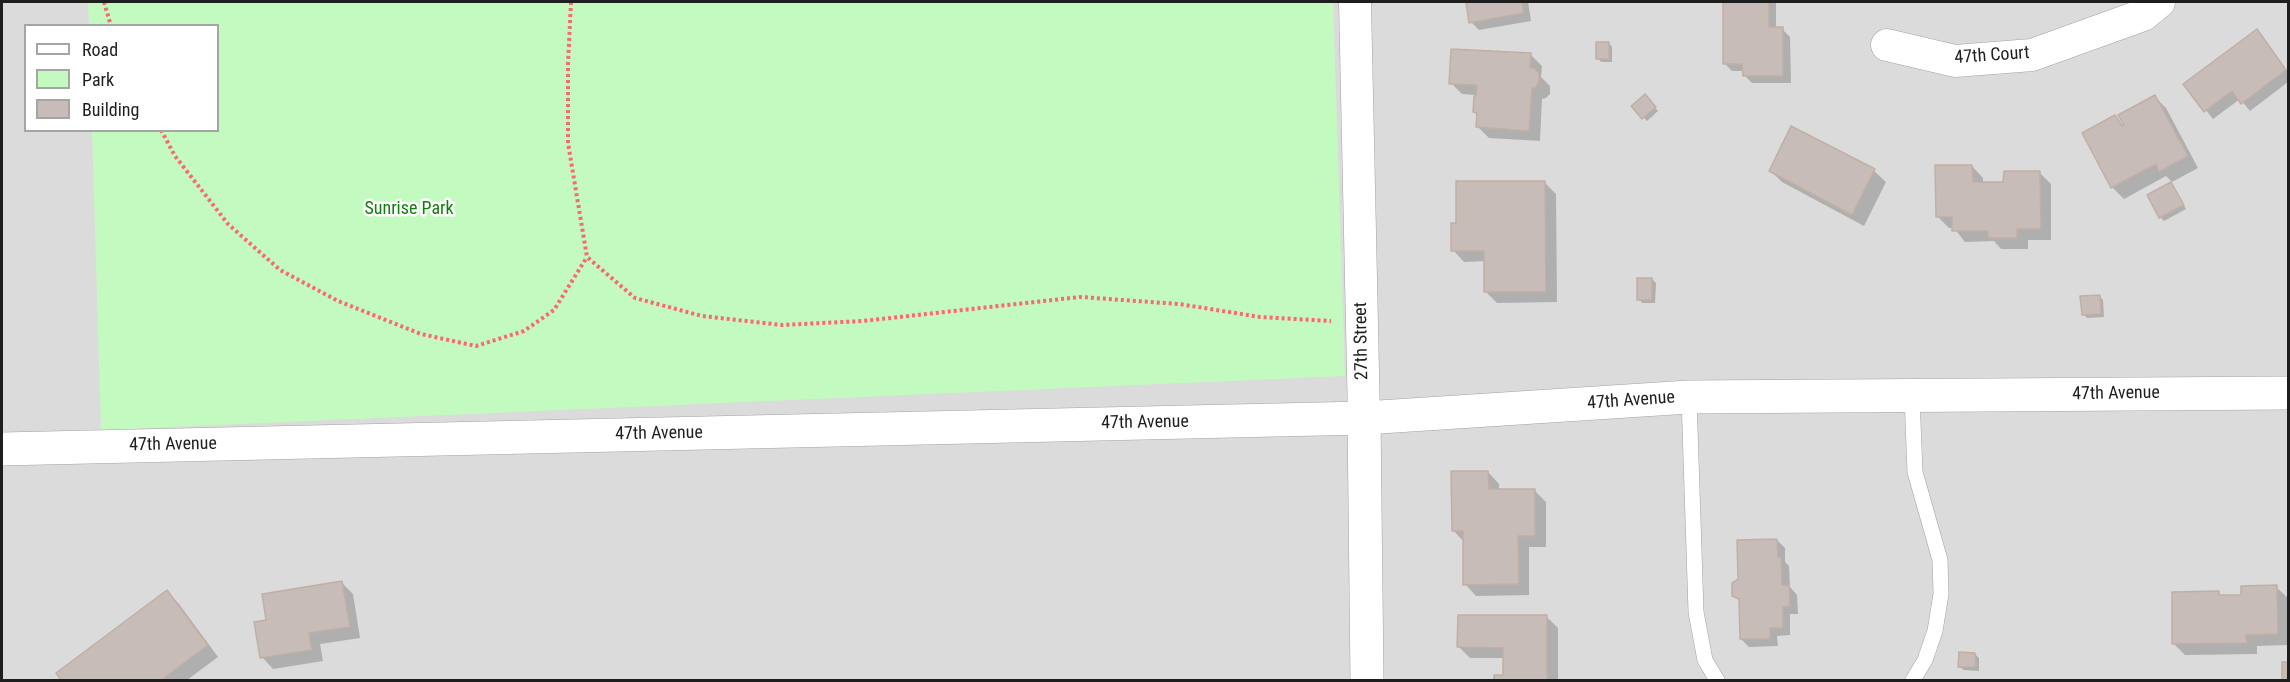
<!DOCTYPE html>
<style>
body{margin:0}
#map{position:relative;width:2290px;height:682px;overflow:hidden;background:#efeae4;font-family:"Roboto Condensed",sans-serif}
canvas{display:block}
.frame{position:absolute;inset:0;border:3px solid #1e1e1e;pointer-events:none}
.legend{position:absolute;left:24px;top:24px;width:195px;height:108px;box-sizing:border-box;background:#fff;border:2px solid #a5a5a5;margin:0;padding:8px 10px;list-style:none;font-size:18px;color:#1e1e1e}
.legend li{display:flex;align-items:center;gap:12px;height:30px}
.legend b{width:30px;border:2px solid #a5a5a5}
</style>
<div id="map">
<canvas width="2290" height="682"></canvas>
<div class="frame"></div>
<ul class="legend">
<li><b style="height:8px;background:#fff"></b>Road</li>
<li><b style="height:16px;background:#c3fac0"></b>Park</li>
<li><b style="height:16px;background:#c7bcb7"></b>Building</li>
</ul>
</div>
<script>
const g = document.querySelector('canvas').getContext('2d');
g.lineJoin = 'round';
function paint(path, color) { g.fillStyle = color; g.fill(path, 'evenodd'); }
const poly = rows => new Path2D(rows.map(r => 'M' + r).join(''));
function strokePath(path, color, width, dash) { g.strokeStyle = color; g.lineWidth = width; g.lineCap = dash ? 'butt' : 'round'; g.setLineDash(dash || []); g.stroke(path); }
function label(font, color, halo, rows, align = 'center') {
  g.font = font + ' "Roboto Condensed",sans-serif'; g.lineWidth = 5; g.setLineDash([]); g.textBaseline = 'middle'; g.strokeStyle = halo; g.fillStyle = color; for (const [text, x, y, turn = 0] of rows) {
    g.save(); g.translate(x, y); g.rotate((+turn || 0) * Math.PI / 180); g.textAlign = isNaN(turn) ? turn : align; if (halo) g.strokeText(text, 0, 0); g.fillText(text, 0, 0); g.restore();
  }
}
const residential = poly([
 [2,2,2288,2,2288,680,2,680],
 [26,26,218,26,218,130,26,130]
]);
const park = poly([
 [88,2,1333,2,1345,376,101,430,92,131,218,130,218,26,89,25]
]);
const shadow = poly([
 [1467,2,1528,2,1531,21,1479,30,1471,22],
 [1725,2,1776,2,1776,29,1782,29,1790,37,1791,83,1752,83,1744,75,1744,71,1732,71,1724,63],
 [2257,31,2288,72,2288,82,2250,111,2240,99,2213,119,2185,84],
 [1609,43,1612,47,1612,62,1601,62,1598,58],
 [1530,54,1542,66,1541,77,1550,86,1550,94,1546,98,1542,99,1540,141,1489,138,1478,127,1479,116,1474,112,1475,95,1462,94,1451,83],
 [1645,96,1658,111,1647,121,1633,106],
 [2155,97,2166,108,2198,168,2172,182,2166,176,2124,199,2113,188,2084,134,2115,117,2125,127],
 [1792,128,1874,171,1886,182,1864,226,1782,182,1771,171],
 [1972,166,1983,178,1983,183,2005,183,2039,172,2051,184,2051,240,2028,240,2028,249,2001,249,1994,241,1965,242,1954,228,1949,228,1937,216],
 [1544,182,1556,194,1557,302,1497,303,1486,292,1486,261,1464,262,1453,250,1458,224],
 [2171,184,2186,209,2164,221,2160,217],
 [1652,279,1656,283,1655,303,1642,303,1639,299],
 [2099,296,2103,300,2104,317,2087,318,2083,314],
 [1488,472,1499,484,1499,490,1534,490,1546,502,1546,547,1529,547,1529,595,1476,596,1465,584,1464,542,1453,530],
 [1777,540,1785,548,1785,562,1789,566,1790,587,1797,595,1798,614,1790,614,1790,635,1777,636,1778,646,1749,647,1741,639,1740,602,1734,595],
 [342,583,353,594,360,638,320,644,323,661,273,669,262,657],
 [2276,587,2288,598,2288,645,2257,646,2257,654,2185,655,2174,644,2219,593,2222,597,2242,596],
 [167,592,179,604,218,657,187,680,63,680,58,674],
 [1547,617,1558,628,1558,680,1496,680,1496,677,1505,677,1505,658,1470,658,1459,647],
 [1975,654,1979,658,1979,671,1964,670,1960,667]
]);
const building = poly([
 [1466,2,1522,2,1524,13,1469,23,1466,2],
 [1723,2,1769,2,1769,27,1783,27,1783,76,1743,76,1742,64,1723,64,1723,2],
 [2257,29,2286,70,2241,104,2232,91,2204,112,2183,84,2257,29],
 [1596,42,1609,42,1609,59,1596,59,1596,42],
 [1451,49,1531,53,1530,68,1534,68,1539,73,1539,82,1535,88,1532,88,1529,131,1476,127,1477,113,1473,112,1474,96,1476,96,1477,85,1449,84,1451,49],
 [1645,94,1656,107,1642,119,1631,106,1645,94],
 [2155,95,2188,156,2159,172,2156,164,2111,188,2082,133,2115,115,2122,126,2124,125,2118,115,2155,95],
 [1791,126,1875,169,1852,215,1769,171,1791,126],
 [1935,165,1972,165,1973,182,2003,182,2004,171,2040,171,2041,229,2017,229,2017,238,1988,238,1988,231,1952,231,1952,217,1936,217,1935,165],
 [1456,181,1545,181,1546,292,1484,292,1484,251,1451,251,1451,223,1456,223,1456,181],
 [2171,182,2184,205,2159,218,2147,195,2171,182],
 [1637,278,1652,278,1652,300,1637,300,1637,278],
 [2100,295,2101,314,2082,315,2080,296,2100,295],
 [1451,471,1488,471,1489,489,1535,489,1535,536,1518,536,1519,584,1463,585,1463,531,1452,531,1451,471],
 [1777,539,1778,557,1781,557,1782,585,1789,585,1790,606,1783,607,1783,628,1770,628,1770,639,1740,639,1739,599,1732,596,1732,583,1738,579,1737,540,1777,539],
 [342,581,350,627,309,633,312,650,260,658,254,622,266,620,262,594,342,581],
 [2277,585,2278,634,2246,635,2247,643,2172,644,2172,592,2219,591,2219,595,2241,595,2241,586,2277,585],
 [167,590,208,645,164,678,166,680,61,680,56,673,167,590],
 [1458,615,1547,615,1547,680,1494,680,1494,675,1503,675,1503,648,1457,647,1458,615],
 [1959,652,1975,653,1976,667,1958,667,1959,652],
 [2282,662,2288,662,2288,680,2282,680,2282,662]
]);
const path = poly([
 [104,2,111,26],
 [571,2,568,64,568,143,587,257,635,298,702,316,782,325,863,321,1080,297,1179,304,1260,317,1331,321],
 [161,130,175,156,228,224,280,270,338,301,421,334,476,346,524,331,554,310,587,257]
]);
const service = poly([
 [1912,396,1915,472,1940,560,1941,594,1935,631,1925,660,1913,680],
 [1689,397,1696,612,1705,660,1717,680]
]);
const minor = poly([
 [1355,2,1364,418],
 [1887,45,1955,61,2032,55,2143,15,2159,2]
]);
const tertiary = poly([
 [1364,418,1367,680],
 [2,449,1364,418,1689,397,2288,393]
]);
const streetNames = [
 ["47th Court",1992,56,-4],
 ["27th Street",1362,341,-91],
 ["47th Avenue",2116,394,-1],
 ["47th Avenue",1631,401,-4],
 ["47th Avenue",1145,423,-1],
 ["47th Avenue",659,434,-1],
 ["47th Avenue",173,445,-1]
];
const parkNames = [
 ["Sunrise Park",409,209]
];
paint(residential, '#dcdbdb');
paint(park, '#c3fac0');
paint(shadow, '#0003');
paint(building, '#c7bcb7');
strokePath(building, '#c1afa6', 1.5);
strokePath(service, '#a2a2a2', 16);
strokePath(minor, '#a2a2a2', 33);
strokePath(tertiary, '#a2a2a2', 34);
strokePath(path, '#fc686b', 4, [3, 3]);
strokePath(service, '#fff', 15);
strokePath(minor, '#fff', 32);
strokePath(tertiary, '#fff', 33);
label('18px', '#1e1e1e', '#fff', streetNames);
label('18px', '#0e7f09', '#fff', parkNames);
</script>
